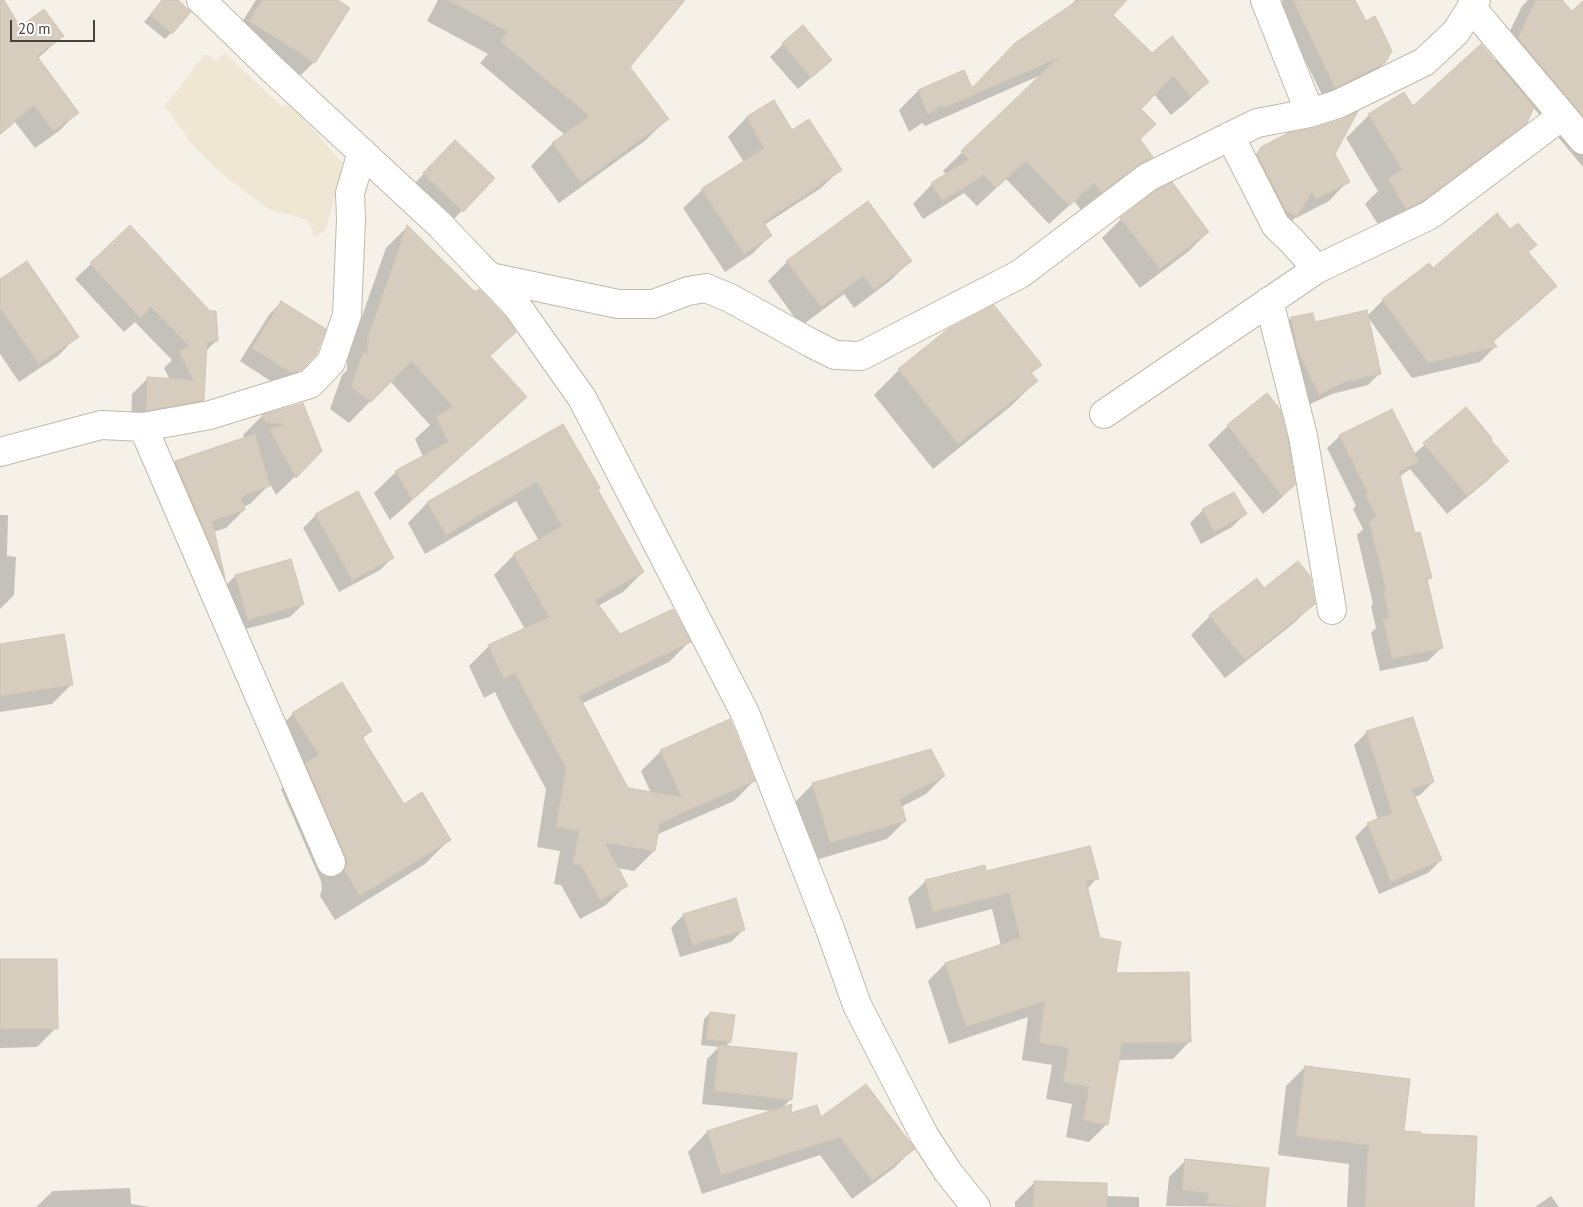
<!DOCTYPE html>
<style>
body{margin:0}
#map{position:relative;width:1583px;height:1207px;overflow:hidden;background:#f5f1e9;font-family:"PT Sans",sans-serif}
canvas{display:block}
.scale{position:absolute;left:10px;top:20px;width:85px;height:22px;box-sizing:border-box;border:2px solid #494237;border-top:0;padding-left:6px;font-size:15px;line-height:18px;white-space:nowrap;color:#494237;-webkit-text-stroke:4px #fff;paint-order:stroke}
</style>
<div id="map">
<canvas width="1583" height="1207"></canvas>
<div class="scale">20 m</div>
</div>
<script>
const g = document.querySelector('canvas').getContext('2d');
g.lineJoin = 'round';
function paint(path, color) { g.fillStyle = color; g.fill(path, 'evenodd'); }
const poly = rows => new Path2D(rows.map(r => 'M' + r).join(''));
function strokePath(path, color, width, dash) { g.strokeStyle = color; g.lineWidth = width; g.lineCap = dash ? 'butt' : 'round'; g.setLineDash(dash || []); g.stroke(path); }
const education = poly([
 [225,53,281,106,292,105,344,165,326,229,315,237,308,220,268,209,220,172,191,143,165,106,205,54,216,61]
]);
const shadow = poly([
 [0,0,3,0,20,29,63,36,37,59,77,113,59,131,35,148,15,122,0,135],
 [163,0,175,0,171,33,165,39,144,22],
 [256,0,335,0,348,8,314,62,295,81,230,41],
 [438,0,684,0,629,67,667,119,646,140,559,203,531,166,552,144,565,135,480,63,488,54,427,21],
 [1074,0,1125,0,1111,15,1152,54,1207,82,1188,101,1171,115,1154,94,1140,109,1138,140,1151,157,1132,176,1082,211,1074,201,1049,224,1006,179,977,206,964,193,923,219,913,204,932,184,947,175,943,171,1041,75,925,126,922,123,909,132,899,110,918,91,963,71,971,89,1068,9,1075,1],
 [1283,0,1354,0,1384,63,1372,75,1324,99,1278,5],
 [1528,0,1560,0,1572,13,1583,3,1583,167,1533,107,1526,122,1502,146,1397,225,1383,232,1365,204,1378,191,1346,138,1369,115,1413,108,1495,62,1522,6],
 [783,44,831,60,798,89,770,57],
 [773,102,791,132,840,170,821,188,764,225,771,235,752,254,725,272,683,208,702,190,744,162,728,137,746,118],
 [820,182,820,185,758,225,757,223],
 [1262,148,1333,154,1348,181,1329,201,1296,218,1296,217,1277,236,1242,168],
 [443,154,494,178,449,224,411,187],
 [1121,219,1208,232,1189,251,1140,288,1102,238],
 [130,227,217,340,205,352,203,400,187,415,131,425,132,394,148,378,170,380,164,368,172,360,135,322,124,332,75,279],
 [407,227,489,357,525,397,504,418,390,520,374,493,396,472,423,457,415,439,430,425,390,381,349,423,330,409,342,375,347,370,347,359,386,248],
 [1527,253,1555,286,1539,302,1493,342,1496,346,1480,362,1412,378,1367,316,1383,300],
 [910,261,891,280,854,308,844,294,801,326,768,281,787,262],
 [0,281,77,336,58,356,19,382,0,354],
 [281,302,301,369,287,383,278,386,240,361,269,315],
 [1291,318,1314,323,1380,373,1368,385,1332,394,1306,406,1279,330],
 [948,330,1040,364,1030,374,1036,381,1011,406,933,469,874,395,899,370],
 [1267,395,1294,485,1275,504,1263,514,1208,445,1228,426],
 [302,404,321,451,276,495,270,484,250,504,243,507,244,510,226,528,213,532,224,577,206,594,157,480,175,462,245,439,243,435,262,416],
 [1466,409,1507,461,1488,480,1447,514,1410,469,1399,477,1414,535,1430,578,1427,581,1441,648,1428,661,1380,671,1371,633,1376,628,1371,606,1373,604,1357,535,1363,529,1353,509,1356,506,1327,448,1340,436,1413,455],
 [563,425,597,490,643,572,623,592,598,606,620,636,689,642,669,662,581,704,627,789,651,793,641,771,661,751,754,781,734,801,656,835,654,851,634,871,617,868,626,885,606,905,580,919,561,885,554,884,560,851,537,847,546,789,508,719,495,692,484,698,469,666,489,646,525,629,494,575,514,555,539,541,516,501,425,554,408,523,427,503],
 [1234,494,1245,514,1232,527,1201,544,1190,523,1203,510],
 [0,515,8,515,7,556,16,557,14,595,0,609],
 [316,515,393,557,380,570,339,592,303,528],
 [235,576,303,604,290,617,235,632,222,589],
 [1264,589,1314,603,1294,623,1225,678,1191,635,1210,616],
 [0,645,71,685,52,704,0,712],
 [293,714,371,731,362,739,404,805,450,839,425,864,335,920,320,896,322,889,321,881,281,789,292,778,268,739],
 [1367,732,1433,782,1420,795,1414,797,1441,860,1428,873,1379,894,1355,837,1367,825,1378,820,1354,745],
 [944,776,926,794,901,807,905,821,887,839,812,861,795,802,813,784],
 [985,873,1097,878,1087,889,1099,939,1115,974,1190,1041,1173,1059,1118,1060,1107,1124,1089,1142,1066,1137,1072,1104,1046,1099,1052,1065,1022,1060,1028,1017,949,1044,928,981,945,964,1001,946,992,909,916,929,908,898,926,881],
 [683,915,744,929,731,942,680,957,671,928],
 [0,961,56,1028,37,1047,0,1048],
 [710,1013,730,1042,725,1047,791,1099,782,1108,790,1115,913,1149,894,1168,852,1199,820,1155,702,1194,688,1152,707,1132,772,1111,702,1104,707,1059,719,1047,701,1045,704,1019],
 [1305,1067,1403,1132,1473,1207,1347,1207,1349,1164,1278,1155,1286,1086],
 [1186,1160,1265,1207,1166,1206,1169,1177],
 [1034,1183,1106,1196,1139,1197,1139,1207,1015,1207,1015,1202],
 [130,1188,131,1204,150,1207,36,1207,53,1191],
 [1551,1196,1559,1207,1535,1207]
]);
const building = poly([
 [0,0,4,0,20,27,44,9,64,36,37,56,79,113,53,131,34,105,0,134,0,0],
 [162,0,178,0,191,12,172,34,150,15,162,0],
 [262,0,338,0,350,8,315,63,249,21,262,0],
 [448,0,685,0,630,67,669,119,581,183,552,143,589,116,500,41,508,32,448,0],
 [1078,0,1127,0,1113,15,1152,53,1172,36,1209,82,1191,97,1173,76,1141,109,1156,124,1140,139,1153,157,1139,165,1101,193,1094,183,1069,206,1026,161,996,188,984,175,942,201,931,183,969,159,961,151,1058,58,944,108,942,105,928,114,918,90,964,70,972,88,1015,43,1078,0],
 [1293,0,1355,0,1366,21,1375,16,1392,51,1385,63,1335,88,1293,0],
 [1536,0,1562,0,1572,11,1583,1,1583,116,1518,38,1536,0],
 [803,25,832,60,811,78,782,43,803,25],
 [1481,44,1534,107,1527,123,1422,202,1406,209,1388,179,1402,170,1368,114,1404,92,1413,106,1481,44],
 [774,100,792,130,809,119,842,170,763,221,772,236,744,254,701,189,764,148,746,117,774,100],
 [1358,111,1335,154,1350,182,1316,199,1312,192,1297,217,1286,211,1257,154,1261,147,1288,133,1315,128,1343,119,1358,111],
 [455,140,495,178,463,212,423,173,455,140],
 [1172,182,1209,232,1160,269,1120,218,1156,190,1172,182],
 [868,201,912,261,874,290,863,276,821,307,786,261,868,201],
 [1497,213,1510,229,1518,223,1537,245,1528,252,1557,286,1493,341,1497,347,1428,363,1382,299,1429,263,1433,268,1497,213],
 [130,225,210,311,216,311,218,341,207,342,204,400,146,411,147,377,193,380,179,351,189,346,151,307,140,318,90,263,130,225],
 [407,225,475,292,479,289,505,316,516,332,490,356,527,397,412,500,395,471,448,442,436,417,453,407,412,361,371,402,351,387,363,352,367,354,368,337,407,225],
 [27,261,79,337,39,364,0,308,0,279,27,261],
 [281,301,326,329,316,355,302,370,291,373,252,348,281,301],
 [994,305,1042,365,1031,373,1038,381,958,444,898,369,948,329,994,305],
 [1367,310,1381,374,1345,382,1319,395,1297,349,1291,317,1313,313,1315,322,1367,310],
 [1267,393,1280,409,1288,439,1295,485,1282,496,1227,425,1267,393],
 [303,403,322,451,296,478,269,429,285,424,266,423,262,415,303,403],
 [1466,407,1492,438,1491,440,1509,461,1467,496,1423,443,1466,407],
 [1392,409,1419,462,1399,472,1415,533,1420,532,1432,578,1427,579,1443,648,1392,659,1383,619,1389,618,1384,592,1386,591,1369,521,1376,516,1365,495,1368,494,1339,435,1392,409],
 [563,424,600,488,598,490,644,572,595,600,620,634,673,609,691,642,579,696,628,788,681,797,660,750,730,719,755,781,660,823,655,851,605,843,628,886,600,900,581,865,573,864,579,831,556,827,566,768,528,698,515,673,504,679,488,645,549,617,513,554,562,526,537,482,446,535,427,502,563,424],
 [255,434,270,486,241,497,245,510,212,521,225,578,175,461,255,434],
 [358,491,394,558,352,580,315,514,358,491],
 [1234,492,1247,514,1214,532,1202,509,1234,492],
 [291,559,304,604,248,620,235,575,291,559],
 [1298,561,1310,576,1315,604,1245,660,1209,615,1257,578,1264,588,1298,561],
 [64,634,73,685,0,696,0,644,64,634],
 [342,682,372,731,362,737,404,804,422,792,451,840,360,896,344,870,347,863,345,856,305,763,319,755,292,713,342,682],
 [1413,717,1434,782,1412,789,1442,860,1391,882,1367,823,1392,813,1366,731,1413,717],
 [931,749,945,776,900,799,906,821,830,843,812,783,931,749],
 [1090,846,1099,879,1086,881,1100,938,1121,942,1116,973,1189,972,1191,1042,1122,1043,1108,1125,1083,1120,1089,1087,1063,1082,1069,1048,1039,1043,1045,1001,966,1027,945,963,1020,938,1009,893,933,912,925,880,985,865,986,871,1090,846],
 [736,898,745,930,692,945,683,914,736,898],
 [0,959,57,959,58,1029,0,1029,0,959],
 [710,1012,735,1015,731,1042,706,1039,710,1012],
 [719,1045,797,1053,792,1100,714,1091,719,1045],
 [1305,1066,1410,1079,1404,1131,1421,1132,1420,1134,1477,1136,1474,1207,1365,1207,1368,1145,1296,1136,1305,1066],
 [866,1084,915,1149,872,1181,840,1137,721,1175,707,1131,792,1104,791,1113,817,1105,821,1117,866,1084],
 [1185,1159,1269,1168,1265,1207,1242,1207,1207,1203,1208,1193,1182,1190,1185,1159],
 [1034,1181,1107,1183,1107,1207,1033,1207,1034,1181]
]);
const minor = poly([
 [201,0,272,69,439,224,517,306,582,398,745,713,830,929,857,1005,924,1135,948,1172,976,1207],
 [1265,0,1310,113],
 [1471,7,1583,140],
 [1230,136,1276,226,1290,239,1317,269],
 [490,277,618,304,653,304,688,291,706,288,730,298,811,343,835,355,861,356,1020,274,1148,177,1257,123,1310,113,1338,104,1424,62,1456,32,1476,0],
 [1269,301,1303,436,1332,610],
 [1104,414,1317,269,1430,215,1562,116],
 [143,427,331,862],
 [0,452,101,425,143,427,210,415,310,384,331,362,347,315,351,219,350,193,362,152]
]);
paint(education, '#efe7d3');
paint(shadow, '#0003');
paint(building, '#d7cdbe');
strokePath(building, '#d2c5b1', 1);
strokePath(minor, '#c1b9ab', 30);
strokePath(minor, '#fff', 28);
</script>
